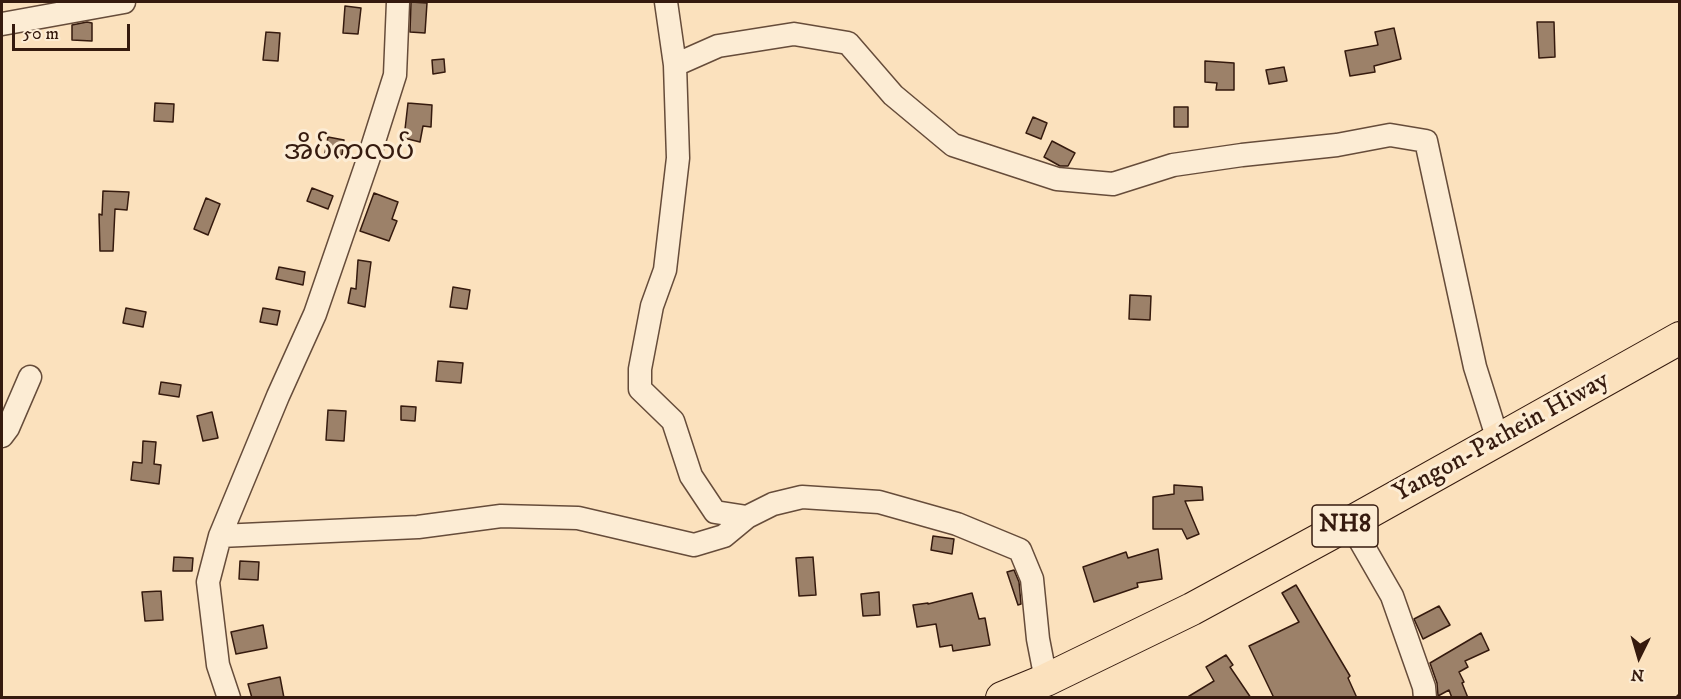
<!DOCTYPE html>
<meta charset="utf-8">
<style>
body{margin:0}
#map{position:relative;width:1681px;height:699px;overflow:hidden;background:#fbe1bd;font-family:"IM FELL DW Pica",serif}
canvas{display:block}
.frame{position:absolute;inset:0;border:3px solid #351a0e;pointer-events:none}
.north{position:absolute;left:1609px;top:627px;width:60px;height:60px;-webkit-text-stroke:4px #fcecd4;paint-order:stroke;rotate:185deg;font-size:16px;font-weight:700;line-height:24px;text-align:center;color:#351a0e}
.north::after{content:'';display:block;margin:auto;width:21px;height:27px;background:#351a0e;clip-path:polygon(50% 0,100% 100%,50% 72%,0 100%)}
.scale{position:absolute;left:12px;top:24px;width:118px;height:27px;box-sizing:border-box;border:3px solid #351a0e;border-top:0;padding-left:8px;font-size:18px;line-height:21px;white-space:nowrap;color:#351a0e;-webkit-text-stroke:4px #fcecd4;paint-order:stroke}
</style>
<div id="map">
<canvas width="1681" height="699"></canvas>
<div class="frame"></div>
<div class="north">N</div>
<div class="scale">50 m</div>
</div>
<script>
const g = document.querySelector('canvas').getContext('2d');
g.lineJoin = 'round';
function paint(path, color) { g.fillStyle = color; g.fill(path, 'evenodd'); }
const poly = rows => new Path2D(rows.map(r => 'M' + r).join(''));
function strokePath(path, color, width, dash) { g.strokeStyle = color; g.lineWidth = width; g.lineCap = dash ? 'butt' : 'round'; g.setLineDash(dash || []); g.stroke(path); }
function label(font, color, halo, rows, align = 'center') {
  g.font = font + ' "IM FELL DW Pica","Noto Sans Myanmar",serif'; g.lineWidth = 6; g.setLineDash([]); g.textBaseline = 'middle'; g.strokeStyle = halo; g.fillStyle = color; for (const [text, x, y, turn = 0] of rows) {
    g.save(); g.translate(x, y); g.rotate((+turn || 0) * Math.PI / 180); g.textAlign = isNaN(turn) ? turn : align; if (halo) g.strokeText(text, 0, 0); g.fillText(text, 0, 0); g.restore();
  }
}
const building = poly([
 [411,2,427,3,425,33,410,32,411,2],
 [345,6,361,8,358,34,343,33,345,6],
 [87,22,92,23,92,41,72,40,72,25,87,22],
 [1537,22,1554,22,1555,57,1539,58,1537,22],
 [1394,28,1401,59,1374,66,1375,72,1350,76,1345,51,1378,45,1375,32,1394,28],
 [266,32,280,33,278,61,263,60,266,32],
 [444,59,445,72,433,74,432,60,444,59],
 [1205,61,1234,63,1234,90,1216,90,1217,83,1205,82,1205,61],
 [1284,67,1287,81,1269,84,1266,70,1284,67],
 [155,103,174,104,173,122,154,121,155,103],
 [408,103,432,105,431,127,423,126,420,142,404,138,408,103],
 [1174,107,1188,107,1188,127,1174,127,1174,107],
 [1033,117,1047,123,1041,139,1026,133,1033,117],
 [328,137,344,140,342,155,325,153,328,137],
 [1052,141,1075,153,1068,166,1060,166,1044,157,1052,141],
 [312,188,333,196,328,209,307,201,312,188],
 [103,191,129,192,127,210,115,209,113,251,100,251,99,214,102,215,103,191],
 [374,193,398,202,392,219,397,221,389,241,360,231,374,193],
 [206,198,220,204,208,235,194,229,206,198],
 [358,260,371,262,365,307,348,303,351,288,356,289,358,260],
 [279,267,305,272,303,285,276,279,279,267],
 [453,287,470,290,467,309,450,307,453,287],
 [1130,295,1151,296,1150,320,1129,319,1130,295],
 [126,308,146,312,143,327,123,323,126,308],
 [263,308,280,311,277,325,260,322,263,308],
 [438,361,463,363,461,383,436,381,438,361],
 [161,382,181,385,179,397,159,394,161,382],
 [401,406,416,407,415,421,401,420,401,406],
 [328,410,346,411,344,441,326,440,328,410],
 [212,412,218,438,203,441,197,416,212,412],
 [143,441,156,442,154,464,161,465,159,484,131,480,133,462,142,463,143,441],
 [1174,485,1202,487,1203,500,1185,501,1199,534,1187,539,1182,529,1153,529,1153,497,1174,494,1174,485],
 [933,536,954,539,952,554,931,550,933,536],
 [1158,549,1162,579,1137,583,1138,587,1094,602,1083,567,1126,552,1128,558,1158,549],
 [174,557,193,558,192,571,173,571,174,557],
 [813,557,816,595,799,596,796,558,813,557],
 [240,561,259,562,258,580,239,579,240,561],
 [1014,570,1019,582,1021,604,1018,605,1007,572,1014,570],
 [1296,585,1350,676,1348,678,1357,698,1274,698,1249,646,1299,622,1282,593,1296,585],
 [161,591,163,620,145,621,142,592,161,591],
 [879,592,880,615,863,616,861,594,879,592],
 [972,593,979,619,985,618,990,645,953,651,952,645,940,647,936,624,917,627,913,605,928,603,928,604,972,593],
 [1439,606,1450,625,1423,639,1414,619,1439,606],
 [263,625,267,648,236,654,231,632,263,625],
 [1481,633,1489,650,1465,661,1468,667,1459,672,1464,682,1462,683,1468,698,1452,698,1449,690,1438,696,1437,683,1430,663,1481,633],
 [1226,655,1233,665,1230,667,1251,698,1186,698,1214,681,1206,667,1226,655],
 [280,677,284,698,252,698,248,684,280,677]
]);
const minor = poly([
 [666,2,675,65,678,158,665,270,652,306,640,369,640,389,673,421,691,476,715,512,747,517,773,504,802,497,879,502,957,524,1020,550,1032,579,1038,639,1046,680],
 [2,24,124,2],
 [675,65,718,46,794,34,848,43,893,95,953,145,1057,179,1113,184,1173,165,1242,155,1337,145,1390,135,1426,141,1475,367,1498,440],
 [2,436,8,428,30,377],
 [1350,523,1392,596,1424,687,1425,698],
 [220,536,418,527,501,516,578,518,694,545,724,536,747,517],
 [229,698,218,665,208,582,220,536,278,396,315,314,369,157,395,75,398,2]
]);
const highway = poly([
 [1002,698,1046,680,1192,609,1330,534,1680,338]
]);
const rail = poly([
 [1679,698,1680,697]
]);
const shields = [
 [1345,526,66]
];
const shieldNames = [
 ["NH8",1345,526]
];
const streetNames = [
 ["Yangon-Pathein Hiway",1502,438,-29]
];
const quarterNames = [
 ["အိပ်ကလပ်",349,153]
];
paint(building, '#9c8169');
strokePath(building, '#351a0e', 1.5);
strokePath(minor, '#664c3a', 25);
strokePath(highway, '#351a0e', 34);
strokePath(minor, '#fcecd4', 22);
strokePath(highway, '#fbe1bd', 32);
strokePath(rail, '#351a0e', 7);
strokePath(rail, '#fcecd4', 4.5, [14]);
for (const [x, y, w] of shields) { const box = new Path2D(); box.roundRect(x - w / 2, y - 21, w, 42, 4.5); g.fillStyle = '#fcecd4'; g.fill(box); strokePath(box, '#351a0e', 1.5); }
label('bold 24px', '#351a0e', null, shieldNames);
label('26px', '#351a0e', '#fcecd4', streetNames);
label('28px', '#351a0e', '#fcecd4', quarterNames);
</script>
